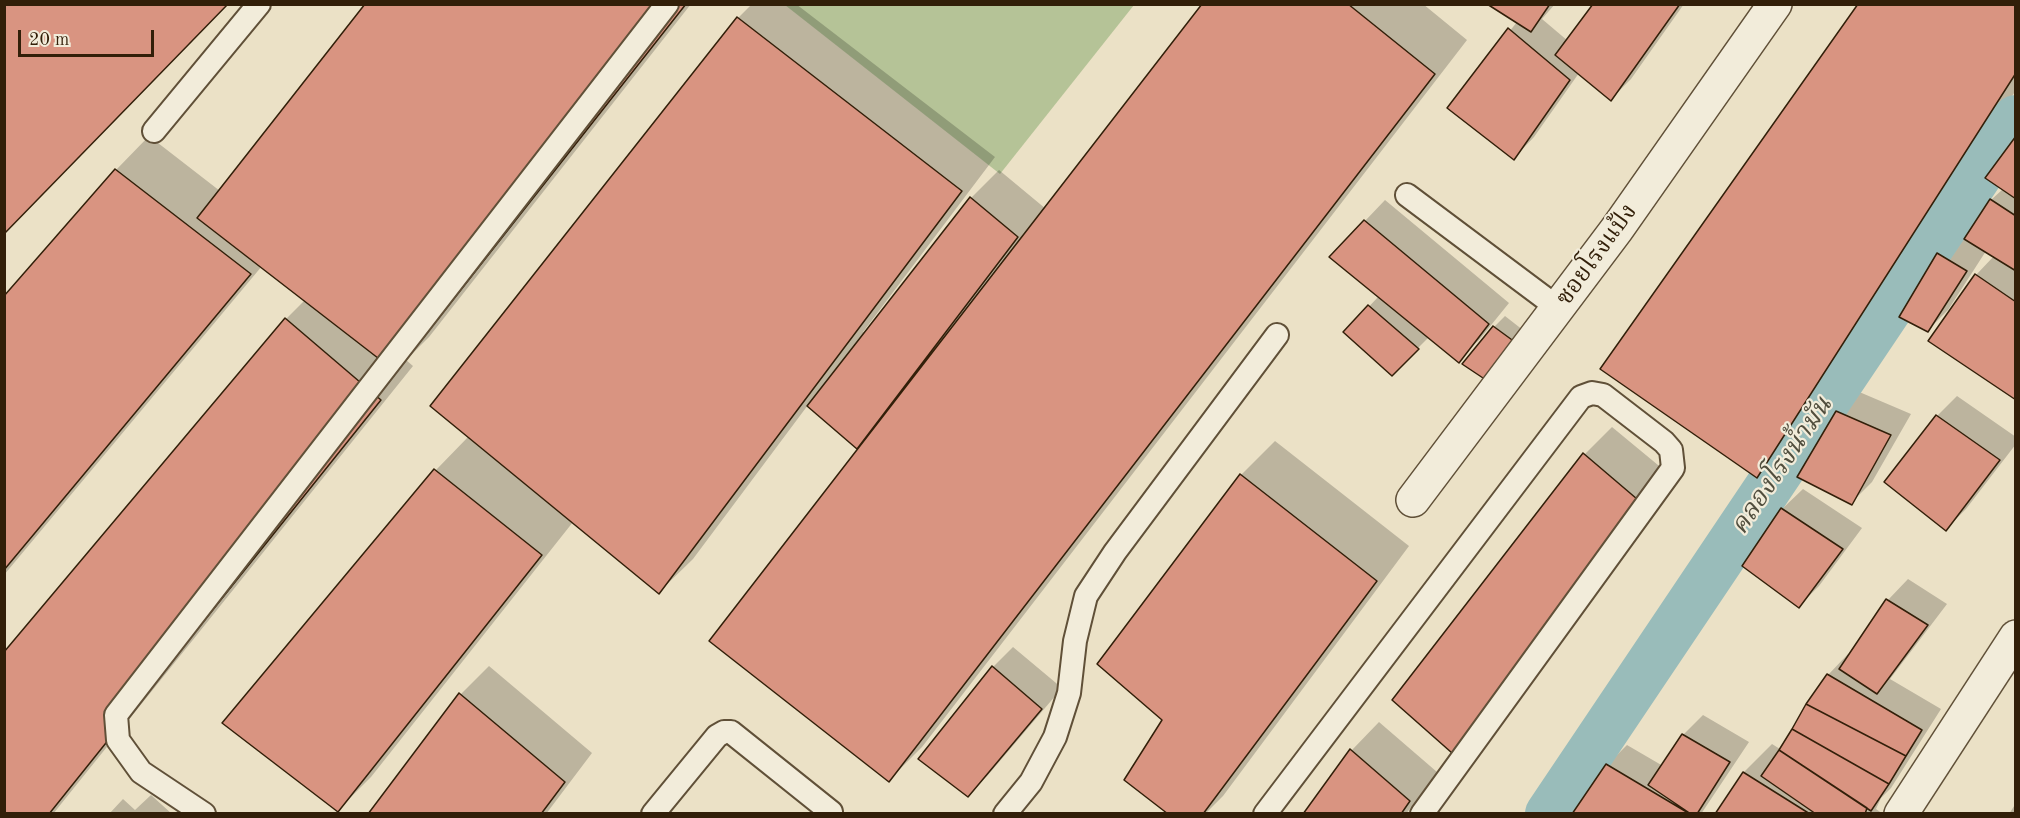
<!DOCTYPE html>
<meta charset="utf-8">
<style>
body{margin:0}
#map{position:relative;width:2020px;height:818px;overflow:hidden;background:#ebe1c6;font-family:"Old Standard TT",serif}
canvas{display:block}
.frame{position:absolute;inset:0;border:6px solid #321f09;pointer-events:none}
.scale{position:absolute;left:18px;top:30px;width:136px;height:27px;box-sizing:border-box;border:3px solid #321f09;border-top:0;padding-left:8px;font-size:18px;line-height:21px;white-space:nowrap;color:#321f09;-webkit-text-stroke:4px #f2ecda;paint-order:stroke}
</style>
<div id="map">
<canvas width="2020" height="818"></canvas>
<div class="frame"></div>
<div class="scale">20 m</div>
</div>
<script>
const g = document.querySelector('canvas').getContext('2d');
g.lineJoin = 'round';
function paint(path, color) { g.fillStyle = color; g.fill(path, 'evenodd'); }
const poly = rows => new Path2D(rows.map(r => 'M' + r).join(''));
function strokePath(path, color, width, dash) { g.strokeStyle = color; g.lineWidth = width; g.lineCap = dash ? 'butt' : 'round'; g.setLineDash(dash || []); g.stroke(path); }
function label(font, color, halo, rows, align = 'center') {
  g.font = font + ' "Old Standard TT","Noto Serif Thai",serif'; g.lineWidth = 4.5; g.setLineDash([]); g.textBaseline = 'middle'; g.strokeStyle = halo; g.fillStyle = color; for (const [text, x, y, turn = 0] of rows) {
    g.save(); g.translate(x, y); g.rotate((+turn || 0) * Math.PI / 180); g.textAlign = isNaN(turn) ? turn : align; if (halo) g.strokeText(text, 0, 0); g.fillText(text, 0, 0); g.restore();
  }
}
const green = poly([
 [785,5,1134,5,1000,174]
]);
const shadow = poly([
 [367,4,691,4,429,337,406,360,413,366,53,814,4,814,286,319,305,300,262,266,4,575,4,298,116,170,149,136,220,191],
 [752,4,796,4,995,157,863,332,866,333,971,198,999,170,1046,209,1204,4,1423,4,1467,40,922,747,889,780,868,439,866,438,857,447,808,405,693,559,659,592,573,522,371,777,338,810,224,722,436,470,469,436,738,18],
 [1490,4,1555,4,1542,19,1568,41,1595,4,1684,4,1631,79,1611,99,1579,73,1534,137,1514,158,1449,107,1517,22],
 [2016,4,2016,90,1790,443,1757,476],
 [2016,138,2016,399,1976,275,1994,256,1986,251,1948,310,1927,331,1901,317,1938,254,1959,233,1966,238,1991,200,2003,189],
 [1385,200,1509,303,1479,340,1458,360,1429,337,1392,374,1345,332,1379,296,1365,221],
 [1505,316,1528,334,1464,364,1494,327],
 [1857,391,1911,414,1872,482,1851,503,1837,412],
 [1957,396,2016,437,2016,444,1966,509,1946,529,1937,416],
 [1612,427,1664,470,1480,723,1452,751,1585,454],
 [1275,441,1409,546,1223,796,1205,814,1170,814,1163,719,1099,664,1241,475],
 [1803,489,1862,528,1819,586,1799,606,1782,509],
 [1908,579,1947,604,1890,679,1941,709,1891,788,1881,798,1876,809,1883,814,1717,814,1744,772,1772,744,1780,749,1828,675,1848,654,1850,656,1888,600],
 [1013,647,1062,688,988,775,968,795,993,667],
 [489,666,592,753,546,814,370,813,461,694],
 [1703,715,1749,742,1701,814,1574,814,1607,765,1627,745,1663,766,1683,735],
 [1379,722,1437,772,1406,814,1305,814,1352,750],
 [151,795,172,814,109,814,123,799,135,810],
 [2016,803,2016,814,2009,814]
]);
const canal = poly([
 [1549,814,2016,119]
]);
const building = poly([
 [4,4,228,4,4,234,4,4],
 [365,4,686,4,396,372,197,218,365,4],
 [1202,4,1348,4,1435,74,889,782,709,641,1202,4],
 [1487,4,1550,4,1531,32,1487,4],
 [1593,4,1680,4,1611,101,1555,55,1593,4],
 [1858,4,2016,4,2016,73,1757,478,1600,369,1858,4],
 [737,17,962,191,659,594,430,406,737,17],
 [1508,28,1570,80,1514,160,1447,108,1508,28],
 [2016,136,2016,199,1985,178,2016,136],
 [115,169,251,274,4,570,4,296,115,169],
 [970,197,1018,237,857,449,807,406,970,197],
 [1990,199,2016,216,2016,271,1964,239,1990,199],
 [1364,220,1489,324,1459,363,1329,257,1364,220],
 [1937,253,1967,271,1928,332,1899,317,1937,253],
 [1975,274,2016,302,2016,400,1928,341,1975,274],
 [1368,305,1419,349,1392,376,1343,332,1368,305],
 [285,318,381,400,49,814,4,814,4,652,285,318],
 [1493,326,1519,345,1492,384,1462,364,1493,326],
 [1836,411,1891,435,1852,505,1797,477,1836,411],
 [1936,415,2000,460,1946,531,1884,482,1936,415],
 [1583,453,1637,499,1452,753,1392,700,1583,453],
 [434,469,542,555,338,812,222,723,434,469],
 [1240,474,1377,581,1203,814,1168,814,1124,780,1162,720,1097,664,1240,474],
 [1781,508,1843,549,1799,608,1742,566,1781,508],
 [1886,599,1928,625,1877,694,1839,669,1886,599],
 [992,666,1042,709,968,797,918,759,992,666],
 [1827,674,1922,730,1906,756,1806,704,1827,674],
 [459,693,565,782,541,814,368,814,459,693],
 [1806,704,1906,756,1889,784,1792,729,1806,704],
 [1792,729,1889,784,1871,811,1779,750,1792,729],
 [1682,734,1730,762,1697,814,1691,814,1648,785,1682,734],
 [1350,749,1410,801,1401,814,1303,814,1350,749],
 [1779,750,1867,808,1865,814,1816,814,1761,776,1779,750],
 [1606,764,1690,814,1572,814,1606,764],
 [1743,772,1810,814,1715,814,1743,772]
]);
const service = poly([
 [154,131,259,4],
 [1407,195,1558,308],
 [204,814,141,772,118,740,116,715,667,4],
 [653,814,717,736,724,732,731,732,831,812],
 [1005,814,1031,782,1055,737,1069,693,1075,641,1086,596,1115,552,1277,335],
 [1265,814,1581,397,1592,393,1603,395,1664,442,1671,450,1673,468,1422,814]
]);
const minor = poly([
 [1413,500,1617,229,1775,4]
]);
const tertiary = poly([
 [1901,814,2016,637]
]);
const streetNames = [
 ["ซอยโรงแป้ง",1597,255,-54]
];
const waterNames = [
 ["คลองโรงน้ำมัน",1782,466,-56]
];
paint(green, '#b5c397');
paint(shadow, '#0003');
strokePath(canal, '#99bcba', 48);
paint(building, '#d99481');
strokePath(building, '#321f09', 1.5);
strokePath(service, '#605038', 26);
strokePath(minor, '#605038', 36);
strokePath(tertiary, '#605038', 36);
strokePath(service, '#f2ecda', 22);
strokePath(minor, '#f2ecda', 33);
strokePath(tertiary, '#f2ecda', 33);
label('24px', '#321f09', '#f2ecda', streetNames);
label('italic 26px', '#514e3e', '#f2ecda', waterNames);
</script>
